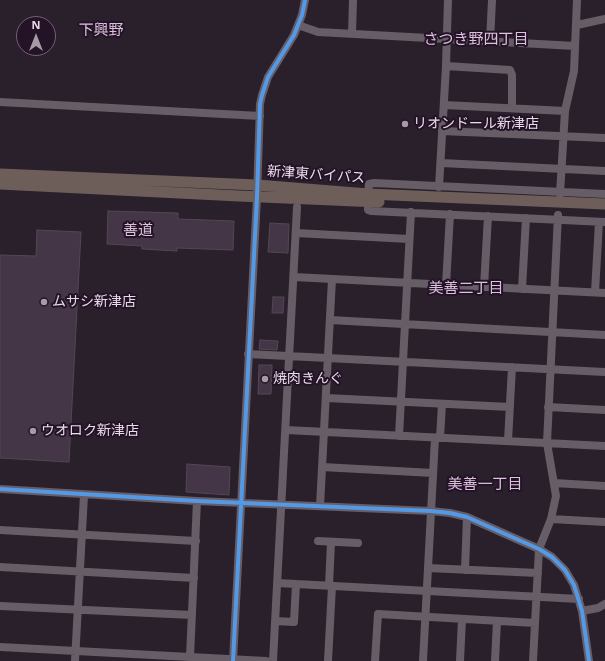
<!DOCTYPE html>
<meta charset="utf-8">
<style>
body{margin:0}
#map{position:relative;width:605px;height:661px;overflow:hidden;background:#2a202b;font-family:"Open Sans",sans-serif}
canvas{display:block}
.north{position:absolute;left:16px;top:16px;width:40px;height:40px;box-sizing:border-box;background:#241226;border:1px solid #736374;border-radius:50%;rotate:0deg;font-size:11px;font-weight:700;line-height:16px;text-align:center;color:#e9dcea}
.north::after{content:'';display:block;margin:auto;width:14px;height:18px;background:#a69aa7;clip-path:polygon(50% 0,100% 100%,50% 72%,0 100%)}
</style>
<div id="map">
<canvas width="605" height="661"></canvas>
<div class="north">N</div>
</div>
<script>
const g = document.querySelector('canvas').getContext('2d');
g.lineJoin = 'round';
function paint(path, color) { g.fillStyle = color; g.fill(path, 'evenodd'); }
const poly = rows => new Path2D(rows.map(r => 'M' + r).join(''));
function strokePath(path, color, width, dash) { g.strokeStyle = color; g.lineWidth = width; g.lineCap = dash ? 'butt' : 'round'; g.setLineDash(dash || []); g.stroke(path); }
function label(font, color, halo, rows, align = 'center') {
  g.font = font + ' "Open Sans","Noto Sans JP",sans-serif'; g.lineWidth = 4; g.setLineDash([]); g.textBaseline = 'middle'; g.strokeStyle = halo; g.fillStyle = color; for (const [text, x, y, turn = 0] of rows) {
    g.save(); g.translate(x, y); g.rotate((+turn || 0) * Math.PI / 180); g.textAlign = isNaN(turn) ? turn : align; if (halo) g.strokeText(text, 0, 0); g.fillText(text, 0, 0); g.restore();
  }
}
const building = poly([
 [108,211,178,213,178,219,234,221,233,250,177,248,177,251,142,249,142,246,107,244,108,211],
 [270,223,289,224,288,253,268,252,270,223],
 [37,230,81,232,69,462,0,458,0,255,36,256,37,230],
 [273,297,284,297,283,313,272,313,273,297],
 [260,340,278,341,277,350,259,349,260,340],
 [259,365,272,365,271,394,258,394,259,365],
 [187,464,230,467,229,495,186,492,187,464]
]);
const minor = poly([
 [298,25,318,32,575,46],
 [577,25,605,19],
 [352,34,353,0],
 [490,42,492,0],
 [446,66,510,70,512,75,512,108],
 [0,102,260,116],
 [444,105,565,111],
 [442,131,605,138],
 [441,163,605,171],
 [439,187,446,66,448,0],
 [368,194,369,184,374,183,605,194],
 [560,194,565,111,574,71,577,0],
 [368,201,368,210,371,211,605,222],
 [296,233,409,239],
 [294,277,605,293],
 [446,285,450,214],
 [484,287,488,216],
 [522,289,526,218],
 [595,292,599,222],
 [330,320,605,335],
 [248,354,605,372],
 [326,398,510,407],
 [548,407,605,410],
 [286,430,605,446],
 [399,436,411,212],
 [440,438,442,404],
 [508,441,512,367],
 [322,467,433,473],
 [554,483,605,486],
 [0,489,197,501,431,511,450,513,467,517,539,549,552,557,565,570,574,585,582,611,589,661],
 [320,506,332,279],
 [551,519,605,522],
 [0,530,196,541],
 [318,541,358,543],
 [0,567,194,578],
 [428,568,538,573],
 [465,570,467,517],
 [277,583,579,599],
 [329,586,331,542],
 [0,606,192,615],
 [582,611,598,608,605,604],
 [275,621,294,622,296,584],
 [0,647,266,661],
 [190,657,197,501],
 [75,661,84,495],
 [233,661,257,197,260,104,262,95,268,77,294,35,302,15,305,0],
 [273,661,297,207],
 [328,661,332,586],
 [375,661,378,614,535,623],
 [423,661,435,438],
 [460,661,462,619],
 [495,661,497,621],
 [533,661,539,549,551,519,556,496,547,443,558,215]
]);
const highway = poly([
 [0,174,257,185,368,194,605,204],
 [0,184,239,196,379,202]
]);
const cycleway = poly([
 [0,489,197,501,431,511,450,513,467,517,539,549,552,557,565,570,574,585,582,611,589,661],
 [233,661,257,197,260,104,262,95,268,77,294,35,302,15,305,0]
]);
const markers = [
 [405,124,4,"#a69aa7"],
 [44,302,4,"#a69aa7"],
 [265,379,4,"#a69aa7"],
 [33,431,4,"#a69aa7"]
];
const poiNames = [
 ["リオンドール新津店",413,124],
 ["ムサシ新津店",52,302],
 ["焼肉きんぐ",273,379],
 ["ウオロク新津店",41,431]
];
const streetNames = [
 ["新津東バイパス",316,175,4]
];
const neighbourhoodNames = [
 ["下興野",101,31],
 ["さつき野四丁目",476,40],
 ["善道",138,231],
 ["美善二丁目",466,289],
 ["美善一丁目",485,485]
];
paint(building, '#443646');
strokePath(building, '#514852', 1);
strokePath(minor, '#665d66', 8);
strokePath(highway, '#6d5e59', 11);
strokePath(cycleway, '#5399e6', 4);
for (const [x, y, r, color] of markers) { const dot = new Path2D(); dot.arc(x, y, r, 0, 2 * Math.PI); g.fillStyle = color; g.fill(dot); strokePath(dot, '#241226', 1.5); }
label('14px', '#e9dcea', '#241226', poiNames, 'left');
label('14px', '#e9dcea', '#241226', streetNames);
label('15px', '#dac1dc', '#241226', neighbourhoodNames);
</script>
